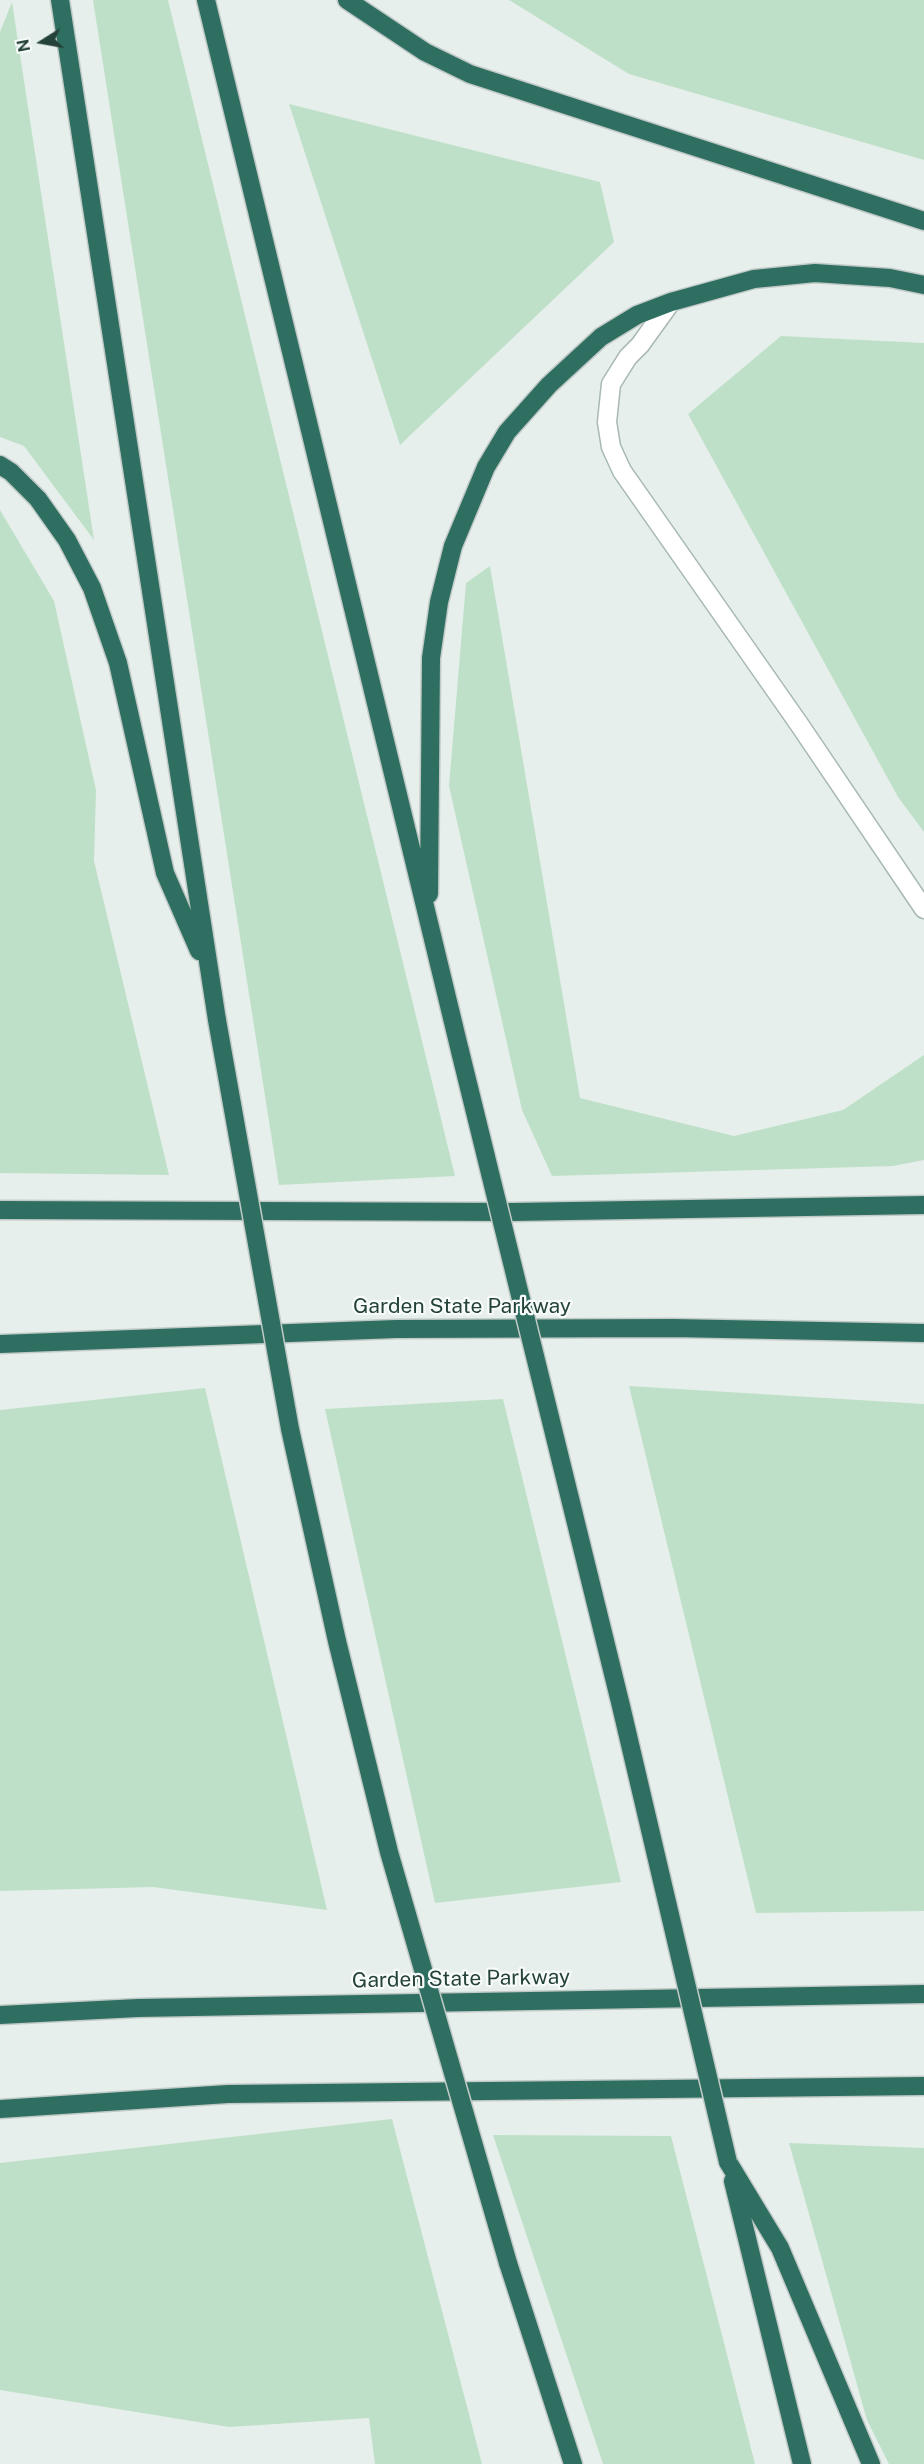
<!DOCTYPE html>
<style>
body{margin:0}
#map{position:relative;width:924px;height:2464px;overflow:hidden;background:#e6efeb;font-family:"Public Sans",sans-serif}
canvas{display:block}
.north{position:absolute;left:12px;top:12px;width:60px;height:60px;-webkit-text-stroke:4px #f7fbf9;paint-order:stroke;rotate:259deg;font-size:16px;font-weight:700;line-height:24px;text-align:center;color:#24423a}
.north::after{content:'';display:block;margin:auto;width:21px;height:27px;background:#24423a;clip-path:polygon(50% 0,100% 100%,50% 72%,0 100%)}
</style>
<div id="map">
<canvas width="924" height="2464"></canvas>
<div class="north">N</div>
</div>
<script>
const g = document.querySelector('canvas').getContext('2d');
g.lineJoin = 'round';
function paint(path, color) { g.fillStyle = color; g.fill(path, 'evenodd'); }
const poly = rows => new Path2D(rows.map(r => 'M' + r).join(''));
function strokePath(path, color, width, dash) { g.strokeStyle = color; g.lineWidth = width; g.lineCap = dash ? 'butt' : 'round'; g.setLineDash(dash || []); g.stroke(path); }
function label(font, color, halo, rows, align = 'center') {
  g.font = font + ' "Public Sans",sans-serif'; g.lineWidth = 4.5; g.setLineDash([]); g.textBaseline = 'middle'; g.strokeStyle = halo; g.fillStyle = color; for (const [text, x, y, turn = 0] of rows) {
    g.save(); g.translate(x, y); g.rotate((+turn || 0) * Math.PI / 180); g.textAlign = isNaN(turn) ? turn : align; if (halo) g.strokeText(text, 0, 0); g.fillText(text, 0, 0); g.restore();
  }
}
const green = poly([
 [93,0,168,0,455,1176,279,1185],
 [509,0,924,0,924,160,629,74],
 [12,2,94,540,24,446,0,437,0,32],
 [289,104,600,182,614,242,400,445],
 [781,336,924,343,924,832,898,797,688,414],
 [0,510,54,601,96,790,94,861,169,1175,0,1173],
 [490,566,580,1098,734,1136,843,1110,924,1055,924,1160,893,1166,552,1176,522,1110,449,786,466,583],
 [629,1386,924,1404,924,1911,756,1913],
 [205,1388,327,1910,153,1887,0,1891,0,1410],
 [503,1399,621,1882,435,1903,325,1409],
 [392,2119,482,2464,375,2464,369,2418,229,2427,0,2390,0,2163],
 [493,2135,671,2136,755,2464,603,2464],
 [789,2143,924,2148,924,2464,889,2464,867,2420]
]);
const service = poly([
 [671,302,640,345,628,357,611,384,607,422,611,447,622,471,799,724,924,909]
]);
const motorway = poly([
 [60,0,217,1020],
 [206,0,460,1051],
 [347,0,425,52,470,74,924,221],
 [0,465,11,472,38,499,67,540,92,588,118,663,165,873,199,951],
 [429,894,431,658,439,602,453,546,486,467,507,432,549,385,601,337,637,315,671,302,754,279,815,273,890,278,924,285],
 [0,1210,513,1212,924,1205],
 [0,1344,396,1329,673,1328,924,1333],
 [0,2015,138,2008,924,1994],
 [0,2109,228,2094,924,2086],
 [728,2162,780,2248,871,2464],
 [733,2181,802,2464],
 [508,2263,573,2464]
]);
const motorwayBridge = poly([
 [217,1020,290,1429,337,1641,389,1852,508,2263],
 [460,1051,621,1706,728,2162]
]);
const streetNames = [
 ["Garden State Parkway",462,1307],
 ["Garden State Parkway",461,1979,-1]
];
paint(green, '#bfe0c8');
strokePath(service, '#a8b8b2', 21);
strokePath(motorway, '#c2cac8', 21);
strokePath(service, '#fff', 18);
strokePath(motorway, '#2f6f62', 18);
strokePath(motorwayBridge, '#c2cac8', 21, []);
strokePath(motorwayBridge, '#2f6f62', 18);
label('21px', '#24423a', '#f7fbf9', streetNames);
</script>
